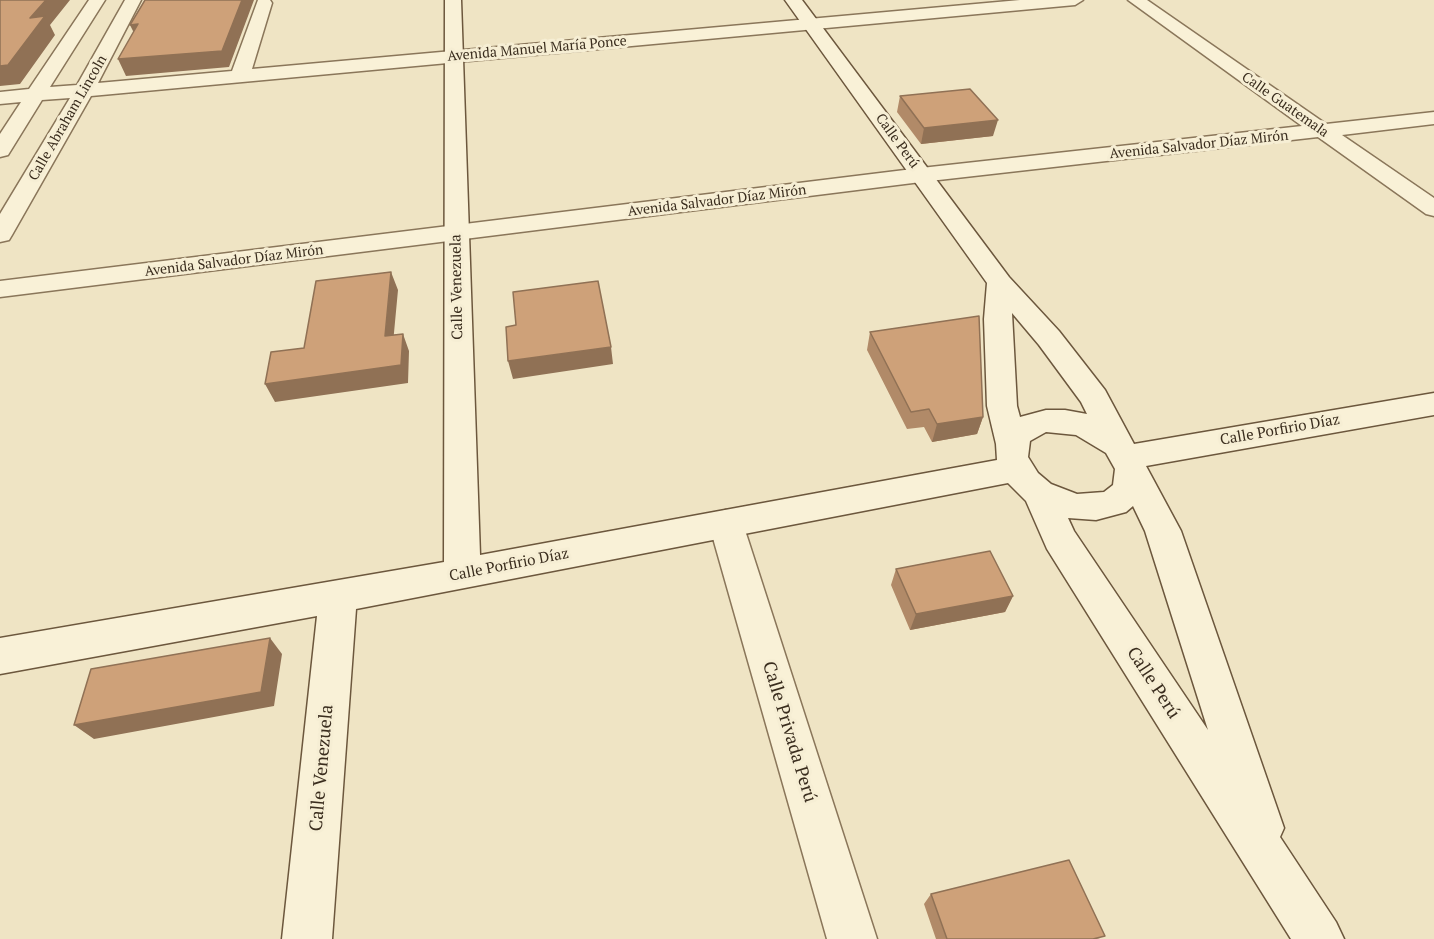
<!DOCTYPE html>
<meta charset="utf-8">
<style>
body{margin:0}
canvas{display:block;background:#efe4c4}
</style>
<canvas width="1434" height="939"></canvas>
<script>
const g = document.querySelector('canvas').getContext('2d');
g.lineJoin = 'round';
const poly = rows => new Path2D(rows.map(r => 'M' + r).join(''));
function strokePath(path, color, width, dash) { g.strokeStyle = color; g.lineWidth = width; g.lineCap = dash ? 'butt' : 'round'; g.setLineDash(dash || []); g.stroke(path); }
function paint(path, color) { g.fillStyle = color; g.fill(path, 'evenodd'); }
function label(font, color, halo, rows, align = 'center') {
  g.font = font + ' "PT Serif",serif'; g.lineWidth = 6; g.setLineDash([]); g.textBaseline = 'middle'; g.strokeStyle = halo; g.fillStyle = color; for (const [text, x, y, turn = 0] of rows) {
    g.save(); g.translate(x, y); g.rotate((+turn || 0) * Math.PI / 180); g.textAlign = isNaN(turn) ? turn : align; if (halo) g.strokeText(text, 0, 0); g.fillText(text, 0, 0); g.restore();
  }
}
const street = poly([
 [89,0,105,0,50,87,77,85,125,0,141,0,98,83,232,71,258,0,270,0,272,3,252,69,1020,0,1083,0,1075,5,91,96,12,235,9,240,0,242,0,214,70,98,42,100,8,155,0,157,0,134,21,102,0,104,0,92,29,89,89,0],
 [1128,0,1147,0,1326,124,1434,112,1434,124,1342,135,1434,198,1434,216,1426,214,1318,137,921,182,0,297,0,281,921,168,1302,126,1128,0],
 [726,510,738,514,743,524,877,939,827,939,709,524,714,514,726,510]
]);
const secondary = poly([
 [445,0,461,0,480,555,997,460,996,444,987,406,984,319,987,283,785,0,802,0,1009,277,1059,331,1105,390,1134,444,1434,393,1434,415,1146,466,1181,531,1284,828,1280,837,1336,922,1344,939,1291,939,1047,549,1026,501,1008,483,356,609,332,939,282,939,317,616,0,674,0,638,444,562,445,0],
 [1012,313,1039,345,1081,402,1087,414,1065,410,1046,410,1020,417,1017,406,1012,313],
 [1046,432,1076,435,1106,453,1115,469,1113,485,1104,492,1077,494,1051,484,1038,473,1028,457,1030,441,1046,432],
 [1133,506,1145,531,1208,730,1074,531,1068,518,1096,520,1126,512,1133,506]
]);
const wall = poly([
 [900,96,993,136,921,144,897,112],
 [870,332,983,417,977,434,932,442,924,427,907,429,867,350],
 [896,569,1013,596,1005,612,910,630,891,585],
 [931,894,1100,939,936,939,924,904]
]);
const shadedWall = poly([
 [46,0,70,0,50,25,55,35,20,84,0,86,0,66,30,18],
 [242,0,254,0,229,67,126,76,118,59],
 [138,24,138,41,130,25],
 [998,120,993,136,921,144,924,128],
 [391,272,398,290,392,354,385,336],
 [403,334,409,351,408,383,275,402,265,384],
 [611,347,613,364,513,379,508,361],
 [983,417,977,434,932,442,937,424],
 [1013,596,1005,612,910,630,916,614],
 [270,638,282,654,274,706,94,739,74,725]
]);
const building = poly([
 [0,0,46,0,30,18,45,16,8,65,0,66,0,0],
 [145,0,242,0,222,51,118,59,138,24,130,25,145,0],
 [970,89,998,120,924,128,900,96,970,89],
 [391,272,385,336,403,334,401,365,265,384,271,352,304,348,316,281,391,272],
 [598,281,611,347,508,361,506,327,516,325,513,292,598,281],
 [979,316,983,417,937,424,929,409,911,412,870,332,979,316],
 [990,551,1013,596,916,614,896,569,990,551],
 [270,638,261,692,74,725,91,669,270,638],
 [1069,860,1105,936,1093,939,947,939,931,894,1069,860]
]);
const farStreetnames = [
 ["Avenida Manuel María Ponce",537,49,-5],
 ["Calle Guatemala",1285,105,35],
 ["Calle Abraham Lincoln",68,118,-60],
 ["Calle Perú",897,141,54],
 ["Avenida Salvador Díaz Mirón",1199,145,-6],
 ["Avenida Salvador Díaz Mirón",717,201,-7],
 ["Avenida Salvador Díaz Mirón",234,261,-7]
];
const streetNames = [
 ["Calle Venezuela",457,287,-91],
 ["Calle Porfirio Díaz",1280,430,-10],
 ["Calle Porfirio Díaz",509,565,-11]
];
const nearStreetnames = [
 ["Calle Perú",1153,683,57],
 ["Calle Privada Perú",789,732,73],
 ["Calle Venezuela",322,768,-85]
];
strokePath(street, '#8a765a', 3);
strokePath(secondary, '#6c573d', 3);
paint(street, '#f9f1d7');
paint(secondary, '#f9f1d7');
paint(wall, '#b18a68');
paint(shadedWall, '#907155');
paint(building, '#cea179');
strokePath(building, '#907155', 1.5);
label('14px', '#3a2d1e', '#f6eed4', farStreetnames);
label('15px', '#3a2d1e', '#f6eed4', streetNames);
label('18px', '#3a2d1e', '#f6eed4', nearStreetnames);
</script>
